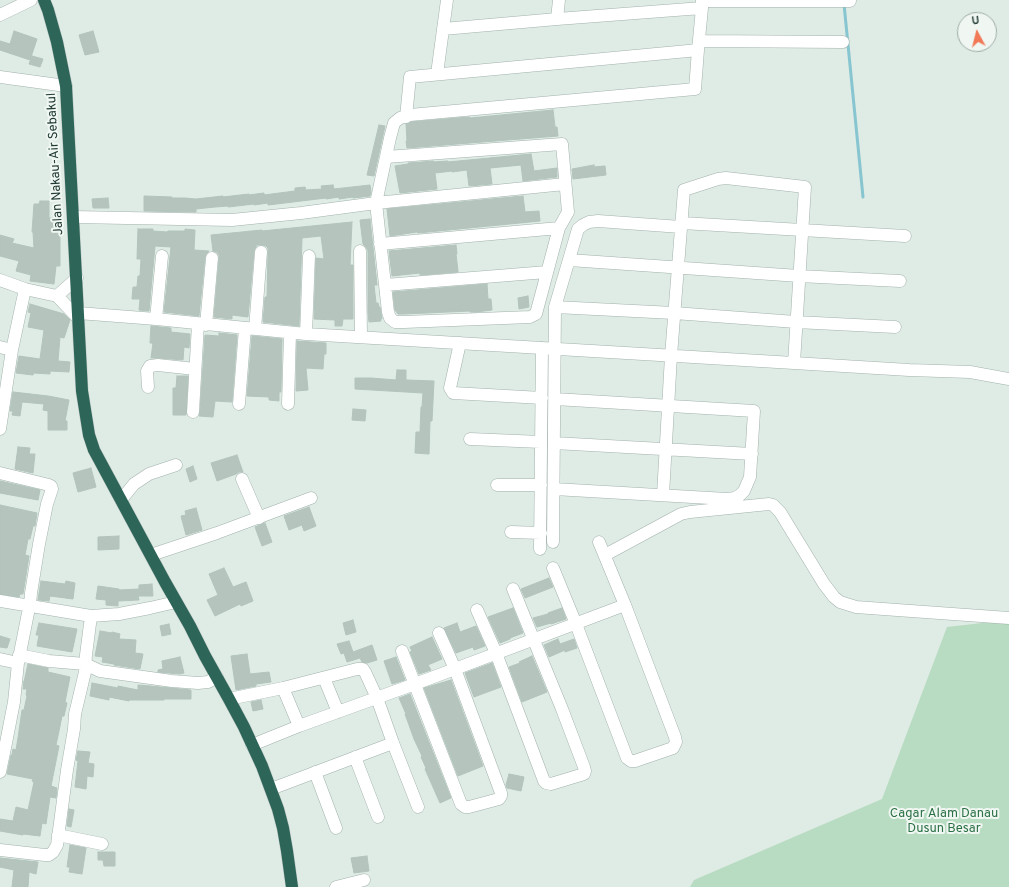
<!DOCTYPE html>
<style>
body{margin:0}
#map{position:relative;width:1009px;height:887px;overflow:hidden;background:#dfebe5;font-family:Overpass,sans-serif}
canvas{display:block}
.north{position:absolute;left:957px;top:12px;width:40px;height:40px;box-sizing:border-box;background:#f0f7f3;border:1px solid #9daba6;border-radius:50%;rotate:353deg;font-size:11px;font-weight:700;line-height:16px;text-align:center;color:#213a33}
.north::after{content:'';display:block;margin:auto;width:14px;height:18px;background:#f17957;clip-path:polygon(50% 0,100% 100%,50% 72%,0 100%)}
</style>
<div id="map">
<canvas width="1009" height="887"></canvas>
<div class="north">U</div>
</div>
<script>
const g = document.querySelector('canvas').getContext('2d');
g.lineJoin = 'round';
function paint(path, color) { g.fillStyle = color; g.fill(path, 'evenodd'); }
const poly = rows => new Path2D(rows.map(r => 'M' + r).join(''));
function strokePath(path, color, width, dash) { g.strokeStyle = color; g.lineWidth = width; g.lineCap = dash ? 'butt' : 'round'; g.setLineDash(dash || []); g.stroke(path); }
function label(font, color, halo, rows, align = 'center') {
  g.font = font + ' Overpass,sans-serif'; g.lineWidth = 4; g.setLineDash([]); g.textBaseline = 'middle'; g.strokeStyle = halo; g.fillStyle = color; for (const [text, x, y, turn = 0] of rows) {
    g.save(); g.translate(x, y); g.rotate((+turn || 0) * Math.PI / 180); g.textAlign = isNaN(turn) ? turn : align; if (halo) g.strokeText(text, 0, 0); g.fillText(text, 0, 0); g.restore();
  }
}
const green = poly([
 [1009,620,1009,887,690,887,694,880,882,799,947,627]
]);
const stream = poly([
 [844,4,863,197]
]);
const building = poly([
 [14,31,37,39,30,60,0,50,0,41,10,44,14,31],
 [93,31,99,52,85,55,79,35,93,31],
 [32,56,43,59,40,67,29,64,32,56],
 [553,110,555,127,557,127,558,136,407,148,406,141,407,141,406,124,411,122,457,118,470,117,470,118,553,110],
 [379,125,385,126,374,176,367,175,379,125],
 [531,154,534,171,557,168,557,177,523,181,521,165,490,168,492,184,469,186,467,170,452,172,452,171,435,173,437,189,400,193,395,166,408,164,408,163,434,161,434,162,448,161,448,162,531,154],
 [594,165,594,167,605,166,606,175,573,179,572,169,594,165],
 [333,185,334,189,370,185,371,192,370,196,353,198,353,197,339,199,339,197,326,199,326,198,268,205,268,203,254,205,254,204,228,207,228,206,215,207,196,209,196,212,144,211,144,196,172,197,172,198,185,198,196,199,223,196,223,197,249,194,249,195,264,193,264,195,295,191,295,188,305,187,306,190,322,189,321,186,333,185],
 [523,196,525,212,539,211,540,221,418,233,417,232,390,236,387,209,523,196],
 [108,198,109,208,93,208,92,199,108,198],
 [40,201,49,201,49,218,59,218,58,234,60,234,60,266,56,266,54,284,30,281,31,275,16,271,19,261,0,256,0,235,14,239,12,243,34,248,33,232,32,232,34,204,39,204,40,201],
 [370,219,377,285,374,285,376,303,378,303,379,307,380,307,382,319,380,319,381,321,369,322,368,312,368,251,366,247,363,244,360,220,370,219],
 [352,222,350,265,353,265,353,319,343,319,342,326,335,326,335,320,314,319,316,258,324,259,321,236,302,238,299,326,263,322,265,297,267,297,268,253,268,248,266,246,262,245,257,245,255,248,254,251,248,317,232,315,232,319,214,317,219,259,219,255,217,252,213,251,211,235,262,230,262,231,352,222],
 [138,229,153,229,153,231,167,232,168,231,185,231,185,229,195,230,194,250,209,251,206,254,205,257,199,316,164,312,171,247,155,246,149,311,139,310,140,299,132,299,133,287,137,287,138,276,140,276,141,259,137,259,138,229],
 [456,245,457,254,456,254,458,271,458,272,420,275,420,273,392,276,389,251,456,245],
 [487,284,488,299,491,299,492,310,476,312,470,312,470,311,404,314,398,314,395,310,393,292,487,284],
 [528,296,529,307,519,309,518,298,528,296],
 [30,304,64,314,70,320,64,338,60,337,58,361,70,362,69,372,50,371,50,374,34,373,33,375,16,373,19,356,40,359,44,330,28,327,31,313,28,312,30,304],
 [151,326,171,328,171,332,190,334,189,348,184,347,183,360,159,358,151,358,153,343,150,343,151,326],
 [219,333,237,335,232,402,215,401,213,417,199,416,200,412,205,335,219,336,219,333],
 [252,336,282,339,281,392,279,392,279,401,269,400,269,397,247,396,252,336],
 [297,341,326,343,326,354,324,354,323,369,306,368,308,390,296,391,297,341],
 [397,370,406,370,406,380,434,381,432,421,430,421,429,454,415,453,416,432,420,432,421,407,422,407,423,393,355,389,355,378,371,378,396,380,397,370],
 [177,376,188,376,186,415,173,415,173,388,176,388,177,376],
 [13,392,48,396,69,400,65,421,67,421,67,430,48,430,48,411,43,410,44,404,22,402,20,416,12,415,13,411,10,411,13,392],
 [353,409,366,410,365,421,352,420,353,409],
 [18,447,30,448,29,454,35,454,33,473,15,469,18,447],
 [237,455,243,472,239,472,236,474,217,481,211,463,237,455],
 [193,466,197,479,190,482,186,469,193,466],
 [91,468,96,487,78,492,73,473,91,468],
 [0,481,40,490,38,500,0,493,0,481],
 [0,505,37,513,35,526,33,526,30,539,28,539,25,555,29,556,23,594,20,594,19,597,0,594,0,505],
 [309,507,316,526,304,531,302,525,289,530,284,516,309,507],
 [196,508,202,530,186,535,181,516,186,515,185,511,196,508],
 [265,523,272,542,262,546,255,527,265,523],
 [119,536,119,549,98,550,98,537,119,536],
 [224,568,233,587,246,582,253,601,241,606,240,604,215,616,207,600,218,595,209,574,224,568],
 [549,578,553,587,525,598,521,589,549,578],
 [41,581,65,584,66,581,75,583,73,599,50,596,49,601,38,600,41,581],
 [152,584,153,596,138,596,139,600,118,601,118,606,106,605,106,600,96,599,98,586,119,589,119,590,139,589,139,585,152,584],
 [513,608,523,633,510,638,510,639,500,643,488,617,513,608],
 [562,608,566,619,551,624,551,623,537,627,533,618,548,614,548,613,562,608],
 [353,620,356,632,346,635,343,623,353,620],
 [39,623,77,629,72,652,37,646,39,635,36,635,39,623],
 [457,623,460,632,476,626,485,646,474,650,473,647,456,653,444,628,457,623],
 [169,624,171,634,162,636,160,626,169,624],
 [100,631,112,633,112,632,120,634,119,639,136,640,135,653,143,654,140,669,114,665,114,664,102,662,103,657,95,656,100,631],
 [0,636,10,639,7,648,0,647,0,636],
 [432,637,442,659,428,665,431,670,419,674,410,652,412,651,410,647,432,637],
 [558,639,560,644,574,639,577,648,565,652,565,650,549,657,544,645,558,639],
 [349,641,353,652,372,645,377,660,367,663,362,662,360,658,347,662,344,653,341,654,337,644,349,641],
 [247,654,250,674,269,672,271,682,256,684,256,686,236,690,231,656,247,654],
 [532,656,547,692,522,702,509,667,520,663,519,662,532,656],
 [180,657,184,673,180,674,158,672,158,670,163,669,162,661,180,657],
 [396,657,405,680,392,684,384,661,396,657],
 [492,663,501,687,474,697,465,673,492,663],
 [28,664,48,668,48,672,70,677,65,702,67,703,64,716,62,716,59,731,56,745,59,746,51,786,57,788,56,798,50,797,46,824,42,823,40,836,23,834,23,835,0,831,0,819,13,821,16,807,28,810,34,782,32,781,33,779,7,774,11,755,12,755,13,749,16,750,18,738,22,710,24,710,27,696,26,695,27,689,23,689,24,681,24,682,28,664],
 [451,680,483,766,458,776,424,688,451,680],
 [92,683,118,688,118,686,138,690,138,685,150,686,191,690,191,699,164,699,164,700,129,700,129,701,109,697,109,700,90,696,92,683],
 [410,694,451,798,440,803,425,769,426,768,421,757,422,756,414,739,405,714,406,714,399,698,410,694],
 [261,700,263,709,253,711,251,702,261,700],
 [78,751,90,752,88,763,94,764,93,777,87,776,86,789,75,787,78,761,76,760,78,751],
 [509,774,524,777,521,791,507,788,506,785,509,774],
 [69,809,74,810,71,827,67,826,69,809],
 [70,845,86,848,82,874,69,872,70,867,67,867,70,845],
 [98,852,115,852,115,866,104,866,103,860,98,860,98,852],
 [367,856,369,871,354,873,351,858,367,856],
 [0,858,38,862,36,874,29,872,28,887,12,887,14,870,0,867,0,858]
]);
const minor = poly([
 [702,1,850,1],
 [0,15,31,0],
 [557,19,559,0],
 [443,29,557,19,702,8,702,0],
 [699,41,843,42],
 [437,74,447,0],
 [0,77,66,86],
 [406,117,410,77,688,51,698,50,702,8],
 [386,157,562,144,568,212,559,228,536,314,530,317,404,322,395,322,390,318,388,312,376,203,390,138,394,123,400,118,410,115,695,89,698,50],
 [74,217,232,220,301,213,376,203,565,184],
 [682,223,905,236],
 [380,244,559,228],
 [360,251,361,337],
 [569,260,799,276,900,281],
 [0,280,25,289,57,296,78,318],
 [385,285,547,272],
 [57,296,77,278],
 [555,307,674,313,796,322,895,327],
 [78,313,156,319,306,334,794,363,909,370,970,372,1009,379],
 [156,319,162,256],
 [206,325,212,258],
 [255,329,261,252],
 [306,334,309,256],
 [460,343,450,388,453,393,542,398],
 [0,347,12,350],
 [148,387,147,371,150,366,158,365,195,369],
 [239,404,245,328],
 [288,404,290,333],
 [193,412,198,324],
 [0,429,12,350,25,289],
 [470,439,541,442],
 [554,443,752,454],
 [0,473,49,485,51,486,52,489,47,504,39,544,31,593,30,606],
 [242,479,259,518],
 [497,485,541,485],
 [554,489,727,499,735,498,740,495,744,491,750,477,754,411,555,399],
 [663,495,671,356,684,190,718,179,726,178,805,187,794,363],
 [121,500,134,484,149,474,176,465],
 [511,532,541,533],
 [553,542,555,307,578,229,583,225,589,222,598,221,681,227],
 [540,549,542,348],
 [151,555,217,533,311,498],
 [605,555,681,514,690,512,749,506,769,504,773,505,780,512,824,584,834,597,840,602,856,607,897,610,1009,618],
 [553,568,576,624,627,758,631,761,635,761,673,748,676,742,675,737,625,605,599,542],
 [0,601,91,616,119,614,150,608,176,602],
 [477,610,496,653,544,781,546,783,551,784,584,774,585,771,584,767,562,709,513,589],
 [402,651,461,804,465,807,469,807,499,799,501,796,501,793,455,669,439,633],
 [19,655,49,661,85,664,100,671,172,681,198,683,208,682,217,677],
 [0,659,18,663],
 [324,678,338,712],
 [283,688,299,726],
 [229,699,283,688,357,669,363,669,365,672,377,698,393,743,418,807],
 [252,745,299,726,415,684,625,605],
 [355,757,378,817],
 [0,772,5,748,14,702,18,663,28,613],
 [315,772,336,828],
 [271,789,393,743],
 [58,835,102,844],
 [0,850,45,855,49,855,53,852,57,845,67,770,74,729,75,714,85,672,86,655,91,616],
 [336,887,364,880]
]);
const highway = poly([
 [44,0,48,10,57,42,66,86,82,391,89,435,94,450,165,582,190,626,205,656,229,699,244,727,262,766,278,809,283,828,287,851,292,887]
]);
const streetNames = [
 ["Jalan Nakau-Air Sebakul",56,164,-93]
];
const parkNames = [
 ["Cagar Alam Danau",944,814],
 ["Dusun Besar",944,829]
];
paint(green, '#b8dcc1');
strokePath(stream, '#87c6d0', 3);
paint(building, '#b5c5be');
strokePath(building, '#b2c4bc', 1);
strokePath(minor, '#a2b2ac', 13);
strokePath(highway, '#c1c8c6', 13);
strokePath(minor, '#fff', 12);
strokePath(highway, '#2d6659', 12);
label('13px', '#213a33', '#f0f7f3', streetNames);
label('13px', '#2b7145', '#f0f7f3', parkNames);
</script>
